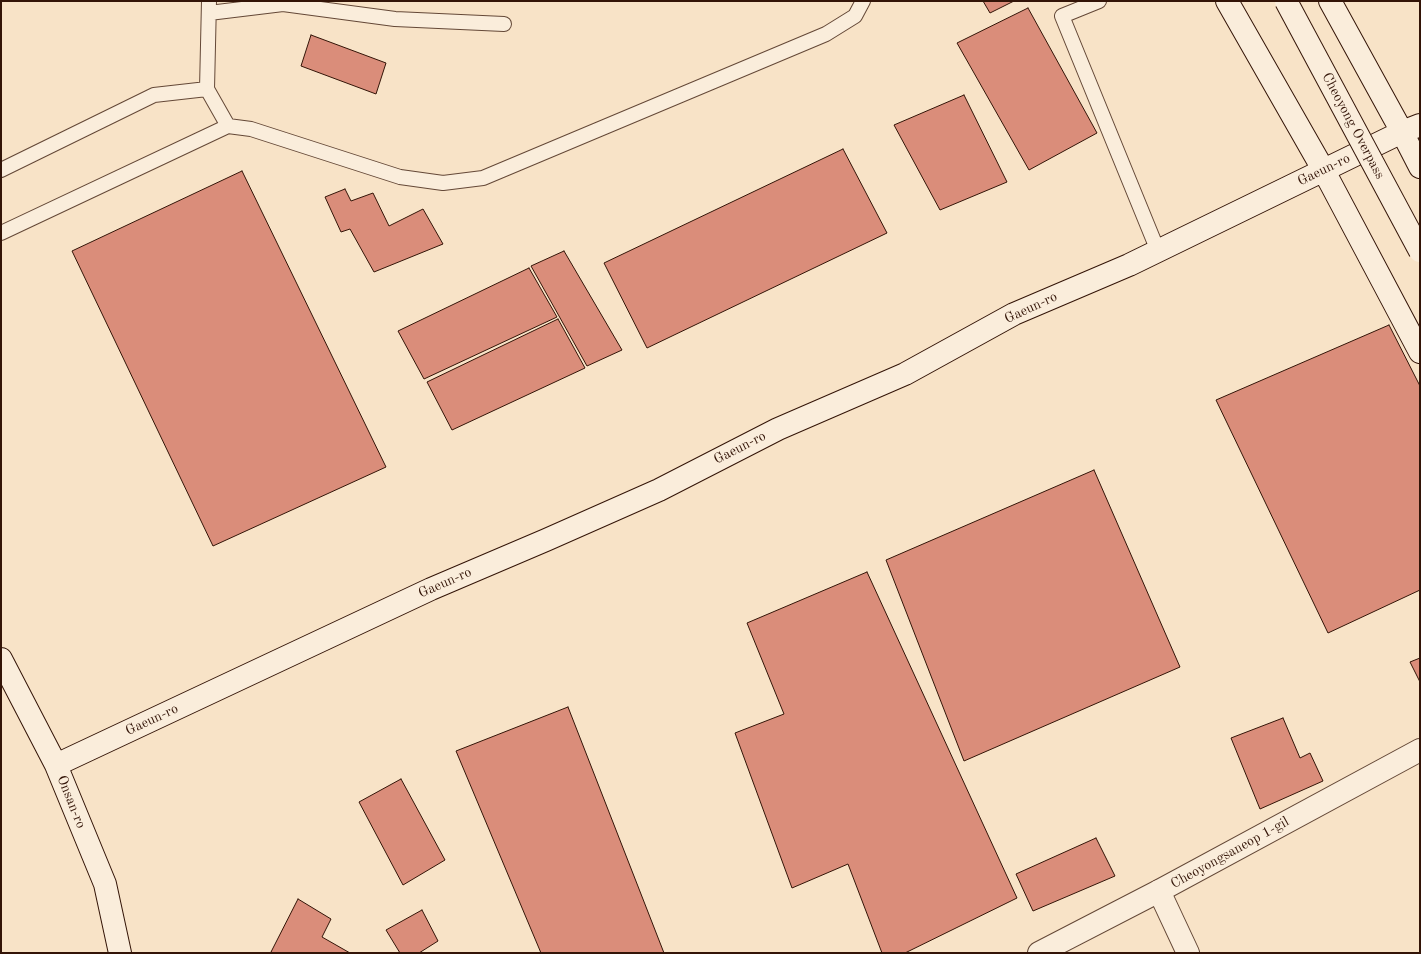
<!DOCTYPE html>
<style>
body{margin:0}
#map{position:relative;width:1421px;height:954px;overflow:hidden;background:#f8e3c7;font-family:"Old Standard TT",serif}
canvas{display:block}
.frame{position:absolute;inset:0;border:2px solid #331407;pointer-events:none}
</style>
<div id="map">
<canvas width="1421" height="954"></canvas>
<div class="frame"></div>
</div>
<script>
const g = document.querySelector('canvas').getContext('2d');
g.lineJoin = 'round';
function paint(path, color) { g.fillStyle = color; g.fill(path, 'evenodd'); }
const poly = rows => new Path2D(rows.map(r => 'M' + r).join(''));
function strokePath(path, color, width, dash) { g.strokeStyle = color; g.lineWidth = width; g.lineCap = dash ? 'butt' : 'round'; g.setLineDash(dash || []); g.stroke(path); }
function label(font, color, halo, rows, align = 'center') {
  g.font = font + ' "Old Standard TT",serif'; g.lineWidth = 3; g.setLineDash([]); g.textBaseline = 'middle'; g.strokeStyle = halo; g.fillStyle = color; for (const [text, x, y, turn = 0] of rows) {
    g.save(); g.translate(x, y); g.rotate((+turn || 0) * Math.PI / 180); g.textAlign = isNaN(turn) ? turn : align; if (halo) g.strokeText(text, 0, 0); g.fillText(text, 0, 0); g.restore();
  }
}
const building = poly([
 [983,1,1014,1,990,13,983,1],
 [1028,8,1097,133,1029,170,957,43,1028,8],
 [311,35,386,63,376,94,301,66,311,35],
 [964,95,1007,182,940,210,894,125,964,95],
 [843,149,887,233,647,348,604,263,843,149],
 [242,171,386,467,213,546,72,251,242,171],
 [345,189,351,201,373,193,389,226,423,209,443,244,374,272,350,229,341,232,325,197,345,189],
 [564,251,622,350,587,366,531,266,564,251],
 [529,268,557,317,424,379,398,331,529,268],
 [558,319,585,368,452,430,427,382,558,319],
 [1389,325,1420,386,1420,590,1328,633,1216,400,1389,325],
 [1094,470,1180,667,964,761,886,560,1094,470],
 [867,572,1017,898,905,953,882,953,848,864,792,888,735,733,784,714,747,623,867,572],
 [1420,658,1420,682,1410,662,1420,658],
 [568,707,664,953,541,953,456,751,568,707],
 [1283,718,1300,758,1310,753,1323,781,1260,809,1231,738,1283,718],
 [401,779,445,860,403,885,359,802,401,779],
 [1096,838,1115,876,1033,911,1016,874,1096,838],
 [298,899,331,919,322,937,350,953,274,953,271,952,298,899],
 [422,910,438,941,419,953,400,953,386,930,422,910]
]);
const service = poly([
 [209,1,207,89,228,126],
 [1099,1,1062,16,1158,251],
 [209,13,283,4,395,19,504,24],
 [1,170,154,95,207,89],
 [1,233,228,126,251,129,400,177,443,183,483,178,826,34,855,16,863,1]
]);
const minor = poly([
 [1159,891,1188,953]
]);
const tertiary = poly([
 [1039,953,1159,891,1420,750]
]);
const secondary = poly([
 [1227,1,1324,171,1420,352],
 [1330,1,1402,132,1420,167],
 [1,659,56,765,105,884,120,953],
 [56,765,431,589,546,540,659,490,778,429,905,374,1014,314,1129,265,1402,132,1420,125]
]);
const secondaryBridge = poly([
 [1286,1,1420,251]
]);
const streetNames = [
 ["Cheoyong Overpass",1353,126,62],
 ["Gaeun-ro",1324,170,-26],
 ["Gaeun-ro",1031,308,-25],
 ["Gaeun-ro",740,448,-27],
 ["Gaeun-ro",445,583,-24],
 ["Gaeun-ro",152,720,-25],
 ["Onsan-ro",71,802,68],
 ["Cheoyongsaneop 1-gil",1230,853,-29]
];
paint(building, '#da8d7a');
strokePath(building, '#331407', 1);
strokePath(service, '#644837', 16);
strokePath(minor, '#644837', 24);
strokePath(tertiary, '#644837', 24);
strokePath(secondary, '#331407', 24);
strokePath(service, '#faeddb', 14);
strokePath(minor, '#faeddb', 22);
strokePath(tertiary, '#faeddb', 22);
strokePath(secondary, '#faeddb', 22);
strokePath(secondaryBridge, '#331407', 24, []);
strokePath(secondaryBridge, '#faeddb', 22);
label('14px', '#331407', '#faeddb', streetNames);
</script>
